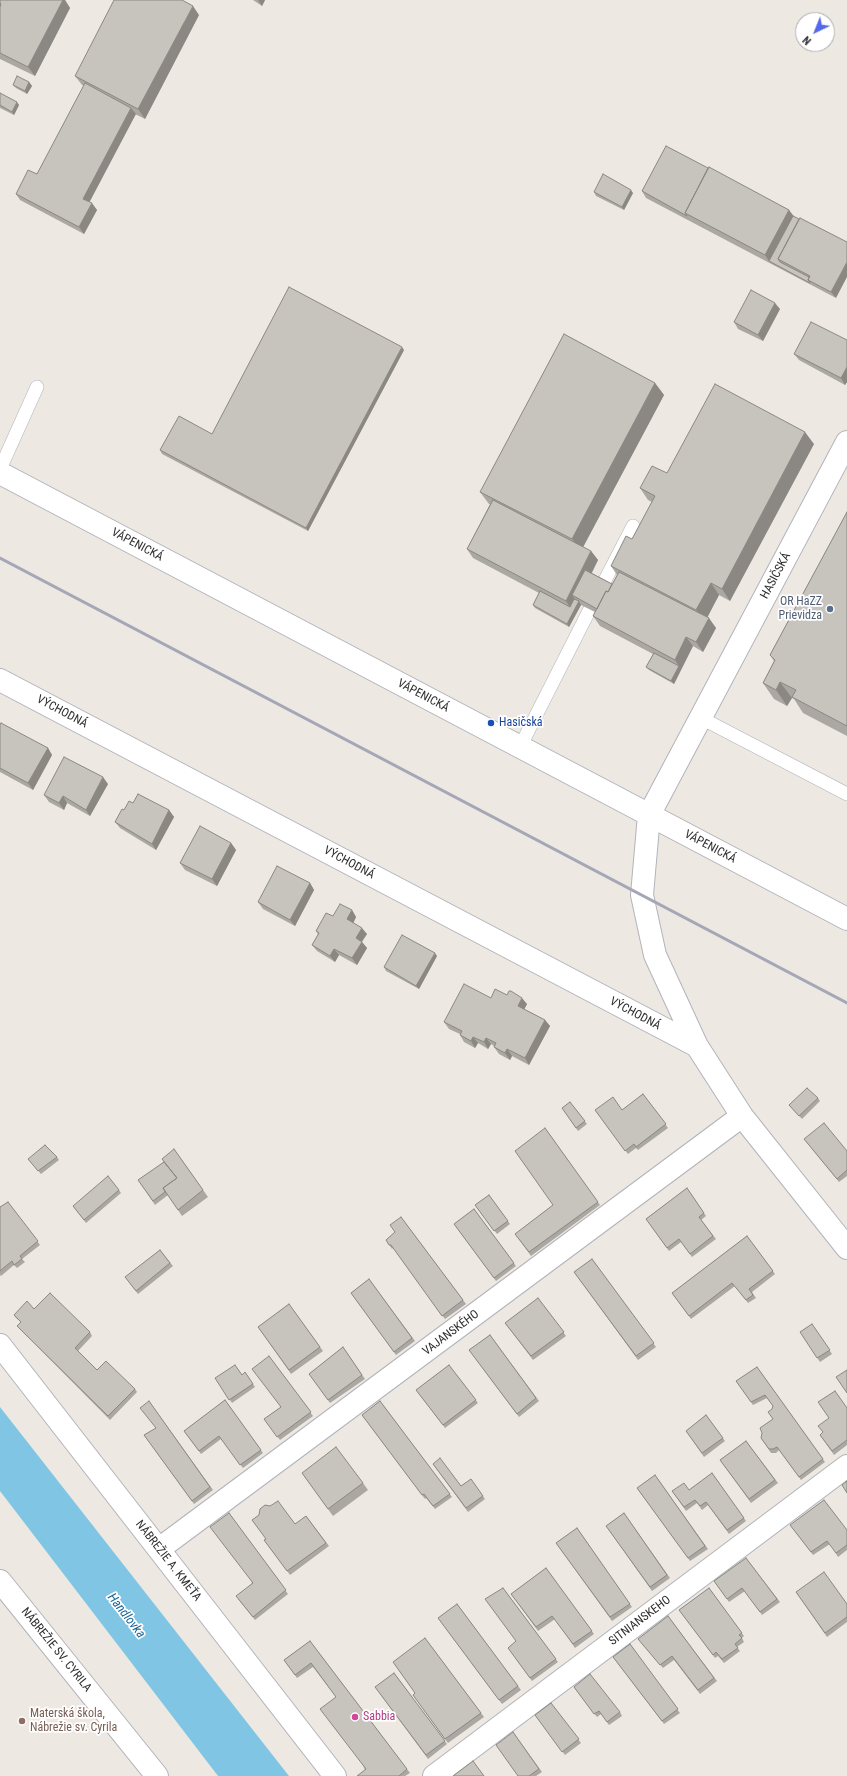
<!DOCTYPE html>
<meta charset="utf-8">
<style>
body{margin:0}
#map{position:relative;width:847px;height:1776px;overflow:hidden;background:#ede9e2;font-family:"Roboto Condensed",sans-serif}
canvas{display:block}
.north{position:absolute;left:795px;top:12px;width:40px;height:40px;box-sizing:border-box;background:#fff;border:1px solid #ababab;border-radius:50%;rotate:223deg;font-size:11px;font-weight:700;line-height:16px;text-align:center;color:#2e2e2e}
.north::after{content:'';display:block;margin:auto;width:14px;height:18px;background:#5369ea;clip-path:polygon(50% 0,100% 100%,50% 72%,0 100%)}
</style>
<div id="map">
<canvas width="847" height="1776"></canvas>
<div class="north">N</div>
</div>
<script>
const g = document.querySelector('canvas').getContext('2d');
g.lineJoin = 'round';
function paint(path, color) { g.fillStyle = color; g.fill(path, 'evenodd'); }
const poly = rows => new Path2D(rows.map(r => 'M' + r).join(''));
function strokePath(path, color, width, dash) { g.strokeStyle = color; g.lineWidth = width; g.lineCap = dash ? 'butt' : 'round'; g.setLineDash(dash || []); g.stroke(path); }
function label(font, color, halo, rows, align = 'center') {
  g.font = font + ' "Roboto Condensed",sans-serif'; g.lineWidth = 3.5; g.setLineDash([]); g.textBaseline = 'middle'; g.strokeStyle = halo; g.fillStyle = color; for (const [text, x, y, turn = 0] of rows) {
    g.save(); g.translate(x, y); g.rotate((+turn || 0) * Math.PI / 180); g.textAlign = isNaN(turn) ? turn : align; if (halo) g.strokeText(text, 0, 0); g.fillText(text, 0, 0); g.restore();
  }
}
const water = poly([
 [0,1407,289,1776,218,1776,0,1491]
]);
const lane = poly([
 [0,469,37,387],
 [603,584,633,526],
 [701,718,847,794],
 [520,747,590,609]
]);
const street = poly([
 [847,442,649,815,642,895,655,955,697,1046,742,1116,847,1248],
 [0,473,847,919],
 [0,680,697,1046],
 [0,1345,335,1776],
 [159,1549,742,1116],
 [0,1581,157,1776],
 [434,1776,847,1466]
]);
const rail = poly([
 [0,558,847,1003]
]);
const wall = poly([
 [0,0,65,0,70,8,35,76,0,59],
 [253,0,265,0,262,6],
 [199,15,145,119,135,114,89,202,97,210,84,234,20,200,16,194,37,174,84,86,82,85,75,76],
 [29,82,32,86,27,94,16,88,13,85],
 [0,93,19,105,14,115,0,108],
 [708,168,789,210,836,298,646,198,642,191],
 [594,192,633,193,624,210,596,196],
 [780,309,763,341,738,329,734,322],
 [847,340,847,382,845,385,799,360,794,354],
 [404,350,308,531,162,454,160,450,212,434],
 [655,383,664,395,583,547,591,551,598,560,592,573,612,584,617,575,611,566,632,539,652,502,648,500,640,488,667,473,814,444,730,601,719,595,707,617,716,628,703,652,693,646,674,684,649,670,646,667,653,654,600,626,593,616,595,612,581,605,569,627,535,608,533,605,539,593,473,558,467,549,490,504,489,504,480,492],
 [847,512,847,736,803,713,794,699,792,698,787,706,774,699,763,683,774,661,770,655],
 [0,725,48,748,52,755,33,790,0,772],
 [108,784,90,816,67,803,64,810,49,802,44,795],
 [133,803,169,810,174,817,156,850,120,828,115,822,124,810],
 [231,843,236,850,217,886,185,870,180,863],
 [310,883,314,890,295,926,263,909,258,902],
 [352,910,356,917,353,923,367,934,362,942,367,948,357,965,339,955,335,962,317,951,312,945,318,934,316,931,333,916],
 [437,956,419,989,386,971,384,967],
 [507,995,527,1004,524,1009,545,1020,550,1026,529,1065,512,1056,510,1060,499,1054,494,1047,494,1046,491,1044,488,1049,478,1043,475,1048,464,1042,460,1035,460,1034,449,1029,444,1022,491,998],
 [643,1094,668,1128,638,1150,636,1148,628,1154,595,1110,622,1110],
 [818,1098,820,1101,802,1119,789,1105],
 [570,1102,587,1124,578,1131,562,1108],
 [545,1128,600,1205,531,1256,515,1234,553,1205],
 [804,1139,847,1151,847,1176,839,1182],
 [174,1149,208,1197,182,1216,168,1195,155,1205,138,1180,164,1162],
 [57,1157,59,1160,41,1174,28,1159],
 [687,1188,706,1216,701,1220,716,1239,692,1257,681,1242,669,1251,646,1219],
 [119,1190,121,1193,86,1223,73,1206],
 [489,1195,510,1224,497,1234,475,1205],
 [8,1202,40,1245,22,1259,25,1262,17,1268,14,1265,1,1276,0,1275,0,1207],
 [474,1209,516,1266,496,1281,454,1224],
 [401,1217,466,1304,445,1319,393,1248,392,1249,386,1240,395,1232],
 [747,1236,775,1274,752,1292,756,1298,748,1303,735,1286,691,1319,672,1293],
 [160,1250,173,1266,138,1294,125,1277],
 [592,1259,656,1347,638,1360,574,1272],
 [369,1279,415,1341,396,1355,351,1293],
 [538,1298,566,1336,533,1360,505,1323],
 [289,1304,323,1351,291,1374,258,1327],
 [34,1309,90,1332,92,1336,78,1351,97,1370,135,1389,137,1392,110,1420,20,1329,17,1326,21,1322,16,1318,14,1315],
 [812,1324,832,1354,820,1362,800,1332],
 [490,1335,539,1401,519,1417,469,1350],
 [343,1347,365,1379,330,1403,309,1374],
 [269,1356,313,1416,280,1440,264,1419,281,1407],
 [449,1365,478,1403,445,1428,416,1390],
 [757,1367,825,1462,801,1480,779,1450,776,1453,771,1453,761,1438,773,1419,773,1406,767,1398,753,1405,736,1381],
 [245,1372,255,1387,232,1403,215,1378,242,1375],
 [225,1400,263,1453,243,1468,221,1439,201,1454,184,1431],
 [149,1401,213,1490,194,1504,144,1435,156,1428],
 [380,1401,452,1497,435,1509,426,1498,425,1499,362,1415],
 [847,1408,847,1445,834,1455,820,1435,823,1432,829,1418],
 [706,1415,725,1441,704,1457,686,1431],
 [746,1441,778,1483,751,1503,720,1460],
 [433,1464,461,1486,471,1479,485,1499,468,1512],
 [302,1473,363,1483,368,1490,333,1516],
 [712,1473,746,1521,729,1534,708,1505,702,1510,697,1503,686,1511,672,1491,689,1490],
 [655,1475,708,1549,690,1561,637,1488],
 [229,1513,288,1594,255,1620,238,1599,252,1583],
 [624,1513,670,1578,652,1591,606,1526],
 [306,1516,329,1546,290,1575,264,1540,295,1524],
 [790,1525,847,1530,847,1550,838,1557,830,1544,813,1555],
 [577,1528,632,1607,612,1621,556,1543],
 [746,1558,780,1602,762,1615,745,1591,729,1602,714,1581],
 [546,1568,594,1634,575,1648,555,1619,538,1631,511,1594],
 [503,1588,558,1662,532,1681,508,1648,516,1641],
 [709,1588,744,1636,742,1638,744,1642,737,1647,740,1651,724,1663,718,1656,715,1658,679,1610],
 [796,1592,847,1604,847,1622,827,1637],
 [457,1604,521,1690,502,1704,438,1618],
 [668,1616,717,1681,700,1694,674,1660,663,1668,638,1639],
 [425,1638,484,1717,448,1743,413,1695,415,1693],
 [310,1641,410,1773,405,1776,357,1776,365,1770,336,1697,313,1667,297,1678,284,1660],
 [630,1644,680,1713,664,1724,613,1657],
 [394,1673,447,1744,428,1759,375,1687],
 [574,1687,620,1712,622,1716,609,1725,601,1714,597,1717],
 [551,1703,581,1743,565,1755,535,1715],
 [513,1732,542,1772,536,1776,518,1776]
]);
const shadedWall = poly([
 [63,0,65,0,70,8,35,76,28,67],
 [258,0,265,0,262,6],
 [193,6,199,15,145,119,138,109],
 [29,82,32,86,27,94,25,91],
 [17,102,19,105,14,115,12,112],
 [131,108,136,114,88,205,83,199],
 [631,190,633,193,624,210,622,207],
 [92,203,97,210,84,234,79,227],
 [789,210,796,219,769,261,765,255],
 [847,262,847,277,836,298,831,292],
 [775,303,780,309,763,341,758,335],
 [402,347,404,350,308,531,306,528],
 [847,367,847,382,845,385,841,378],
 [655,383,664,395,581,551,572,539],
 [805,432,814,444,730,601,722,589],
 [591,551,598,560,578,599,572,595,577,602,572,610,566,601],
 [711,583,719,595,705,622,696,610],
 [579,601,581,605,569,627,567,624],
 [709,618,716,628,703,652,696,642],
 [686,637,693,646,674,684,671,681,679,666,675,660],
 [780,682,792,698,787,706,776,690],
 [48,748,52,755,33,790,28,783],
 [103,777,108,784,90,816,86,810],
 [63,796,67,803,64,810,59,803],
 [169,810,174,817,156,850,152,844],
 [231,843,236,850,217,886,212,879],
 [310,883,314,890,295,926,290,920],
 [352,910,356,917,352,926,347,919],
 [362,928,367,934,360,944,356,938],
 [362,942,367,948,357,965,352,958],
 [334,949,339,955,335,962,330,956],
 [435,953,437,956,419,989,416,986],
 [522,998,527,1004,523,1012,518,1006],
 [545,1020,550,1026,529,1065,525,1058],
 [473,1037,478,1043,475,1048,471,1041],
 [486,1038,491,1044,488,1049,484,1042],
 [507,1049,512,1056,510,1060,505,1053]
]);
const building = poly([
 [0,0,63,0,28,67,0,53,0,7,1,4,0,3,0,0],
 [114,0,182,0,193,6,138,109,75,76,114,0],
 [17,76,29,82,25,91,13,85,17,76],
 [85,83,131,108,83,199,92,203,79,227,16,194,28,170,37,174,85,83],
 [0,93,17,102,12,112,0,105,0,93],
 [666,146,708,168,685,213,687,216,642,191,666,146],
 [709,167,789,210,765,255,685,213,709,167],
 [603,174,631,190,622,207,594,192,603,174],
 [793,216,799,219,778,259,780,262,809,277,808,280,810,283,769,261,793,216],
 [800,218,847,242,847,262,831,292,808,280,810,276,778,259,800,218],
 [289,287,402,347,306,528,160,450,179,416,212,434,289,287],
 [751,290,775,303,758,335,734,322,751,290],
 [811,322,847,340,847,367,841,378,794,354,811,322],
 [564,334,655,383,572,539,480,492,564,334],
 [715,384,805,432,722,589,711,583,696,610,611,566,626,536,632,539,655,496,640,488,652,466,667,473,715,384],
 [493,500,591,551,566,601,467,549,493,500],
 [847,512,847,726,792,697,796,690,780,682,776,690,763,683,775,660,770,655,847,512],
 [585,570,612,584,608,592,606,591,597,609,572,595,585,570],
 [619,572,709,618,696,642,686,637,675,660,593,616,606,591,608,592,619,572],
 [540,591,570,607,574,599,579,601,567,624,533,605,540,591],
 [654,653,679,666,671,681,646,667,654,653],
 [1,723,48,748,28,783,0,768,0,725,1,723],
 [64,757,103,777,86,810,63,796,59,803,44,795,64,757],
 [138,794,169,810,152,844,115,822,122,809,124,810,129,801,133,803,138,794],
 [200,826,231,843,212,879,180,863,200,826],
 [277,866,310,883,290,920,258,902,277,866],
 [340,904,352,910,347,919,362,928,356,938,362,942,352,958,334,949,330,956,312,945,319,933,316,931,326,913,333,916,340,904],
 [402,935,435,953,416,986,384,967,402,935],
 [464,984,491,998,495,989,507,995,509,991,511,991,522,998,518,1006,545,1020,525,1058,507,1049,505,1053,494,1047,496,1043,486,1038,484,1042,473,1037,471,1041,460,1035,462,1031,444,1022,464,984],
 [807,1088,818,1098,799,1116,789,1105,807,1088],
 [643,1094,666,1124,636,1147,634,1144,625,1151,595,1110,613,1097,622,1110,643,1094],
 [570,1102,585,1121,576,1128,562,1108,570,1102],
 [824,1123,847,1151,847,1170,837,1179,804,1139,824,1123],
 [545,1128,598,1202,529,1252,515,1234,553,1205,515,1151,545,1128],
 [45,1145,57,1157,38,1171,28,1159,45,1145],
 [174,1149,203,1190,178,1210,163,1188,177,1178,162,1159,174,1149],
 [164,1162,177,1178,163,1188,165,1192,153,1201,138,1180,164,1162],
 [108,1176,119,1190,84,1220,73,1206,108,1176],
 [687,1188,704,1213,699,1217,713,1236,690,1254,679,1239,667,1248,646,1219,687,1188],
 [489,1195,508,1221,494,1231,475,1205,489,1195],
 [8,1202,38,1241,20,1256,22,1259,14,1265,12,1261,0,1271,0,1207,8,1202],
 [474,1209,514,1263,494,1278,454,1224,474,1209],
 [401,1217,463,1300,442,1316,391,1245,389,1245,386,1240,395,1232,390,1225,401,1217],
 [747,1236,773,1271,749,1289,753,1295,746,1300,732,1283,689,1316,672,1293,747,1236],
 [160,1250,170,1263,136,1291,125,1277,160,1250],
 [592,1259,654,1343,636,1356,574,1272,592,1259],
 [369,1279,412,1338,394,1352,351,1293,369,1279],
 [50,1293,90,1332,75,1348,97,1370,106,1361,135,1389,108,1416,17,1326,21,1322,14,1315,27,1301,34,1309,50,1293],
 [538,1298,564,1332,531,1356,505,1323,538,1298],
 [289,1304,320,1347,289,1370,258,1327,289,1304],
 [812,1324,830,1350,817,1358,800,1332,812,1324],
 [490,1335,536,1398,517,1414,469,1350,490,1335],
 [343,1347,362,1375,328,1400,309,1374,343,1347],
 [269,1356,311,1412,277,1437,264,1419,281,1407,252,1369,269,1356],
 [235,1365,242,1375,245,1372,253,1384,229,1400,215,1378,235,1365],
 [449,1365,476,1400,443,1425,416,1390,449,1365],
 [757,1367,823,1459,799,1477,777,1447,773,1449,769,1449,761,1438,762,1433,760,1428,773,1419,768,1412,772,1409,773,1406,765,1395,751,1402,736,1381,757,1367],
 [847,1370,847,1393,836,1377,847,1370],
 [835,1391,847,1408,847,1440,832,1451,820,1435,823,1432,818,1426,829,1418,818,1402,835,1391],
 [225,1400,261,1450,240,1465,219,1436,199,1451,184,1431,225,1400],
 [149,1401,210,1487,192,1501,144,1435,156,1428,140,1408,149,1401],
 [380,1401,450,1494,433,1506,424,1494,422,1495,362,1415,380,1401],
 [706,1415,723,1438,702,1453,686,1431,706,1415],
 [746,1441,775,1480,749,1499,720,1460,746,1441],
 [336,1447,363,1483,328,1509,302,1473,336,1447],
 [440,1458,461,1486,471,1479,483,1496,466,1508,433,1464,440,1458],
 [712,1473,744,1518,727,1530,706,1502,700,1506,695,1500,684,1507,672,1491,684,1483,689,1490,712,1473],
 [655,1475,705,1546,688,1558,637,1488,655,1475],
 [847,1481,847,1493,842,1485,847,1481],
 [824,1500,847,1530,847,1545,836,1553,827,1541,811,1552,790,1525,824,1500],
 [278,1501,295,1524,306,1516,326,1543,287,1571,264,1540,266,1539,252,1520,259,1515,260,1509,265,1505,270,1506,278,1501],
 [229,1513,286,1590,253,1617,236,1596,253,1583,210,1527,229,1513],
 [624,1513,667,1575,650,1587,606,1526,624,1513],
 [577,1528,630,1604,610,1617,556,1543,577,1528],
 [746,1558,777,1599,760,1612,742,1588,727,1599,714,1581,746,1558],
 [546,1568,592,1631,573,1644,552,1616,536,1627,511,1594,546,1568],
 [824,1572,847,1604,847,1617,825,1633,796,1592,824,1572],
 [503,1588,556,1659,530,1678,508,1648,516,1641,485,1599,503,1588],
 [709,1588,742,1633,739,1635,742,1638,735,1644,738,1648,722,1659,716,1652,713,1655,679,1610,709,1588],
 [457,1604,518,1686,499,1700,438,1618,457,1604],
 [668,1616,714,1678,698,1690,672,1656,660,1665,638,1639,668,1616],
 [425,1638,481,1713,445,1739,413,1695,415,1693,393,1662,425,1638],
 [310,1641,407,1769,399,1776,357,1776,366,1769,320,1709,336,1697,311,1663,295,1675,284,1660,310,1641],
 [630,1644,678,1709,662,1721,613,1657,630,1644],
 [394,1673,445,1741,426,1755,375,1687,394,1673],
 [590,1674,620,1712,607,1722,599,1711,594,1714,574,1687,590,1674],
 [551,1703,579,1739,562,1752,535,1715,551,1703],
 [513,1732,539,1769,529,1776,518,1776,496,1745,513,1732],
 [473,1761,484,1776,453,1776,473,1761]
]);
const markers = [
 [830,609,4,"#5c6f8a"],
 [491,723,4,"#1a4fb4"],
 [355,1717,4,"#d1479c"],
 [22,1721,4,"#8d6e63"]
];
const streetNames = [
 ["VÁPENICKÁ",137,545,28],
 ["HASIČSKÁ",776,576,-62],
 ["VÁPENICKÁ",423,696,28],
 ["VÝCHODNÁ",62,712,28],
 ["VÁPENICKÁ",710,847,28],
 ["VÝCHODNÁ",349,863,28],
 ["VÝCHODNÁ",635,1014,28],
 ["VAJANSKÉHO",451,1333,-37],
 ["NÁBREŽIE A. KMEŤA",168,1561,52],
 ["SITNIANSKEHO",640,1621,-37],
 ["NÁBREŽIE SV. CYRILA",56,1650,51]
];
const serviceNames = [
 ["OR HaZZ",822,602],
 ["Prievidza",822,616]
];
const transitNames = [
 ["Hasičská",499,723]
];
const educationNames = [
 ["Materská škola,",30,1714],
 ["Nábrežie sv. Cyrila",30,1728]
];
const hotelNames = [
 ["Sabbia",363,1717]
];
const waterNames = [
 ["Handlovka",126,1616,52]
];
paint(water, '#80c6e4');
strokePath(lane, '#b2b3bc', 14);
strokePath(street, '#b2b3bc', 24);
strokePath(lane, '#fff', 13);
strokePath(street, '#fff', 22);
strokePath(rail, '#a5a6b6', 3);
paint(wall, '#aba8a3');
paint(shadedWall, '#8b8884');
paint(building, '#c7c3bd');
strokePath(building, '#8b8884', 1);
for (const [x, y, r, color] of markers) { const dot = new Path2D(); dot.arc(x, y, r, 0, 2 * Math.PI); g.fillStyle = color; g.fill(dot); strokePath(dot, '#fff', 1.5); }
label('12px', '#2e2e2e', '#fff', streetNames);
label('12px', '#4e5e75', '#fff', serviceNames, 'right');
label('12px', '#164399', '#fff', transitNames, 'left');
label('12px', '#785e54', '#fff', educationNames, 'left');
label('12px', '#b23c85', '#fff', hotelNames, 'left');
label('italic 13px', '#1b6695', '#fff', waterNames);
</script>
